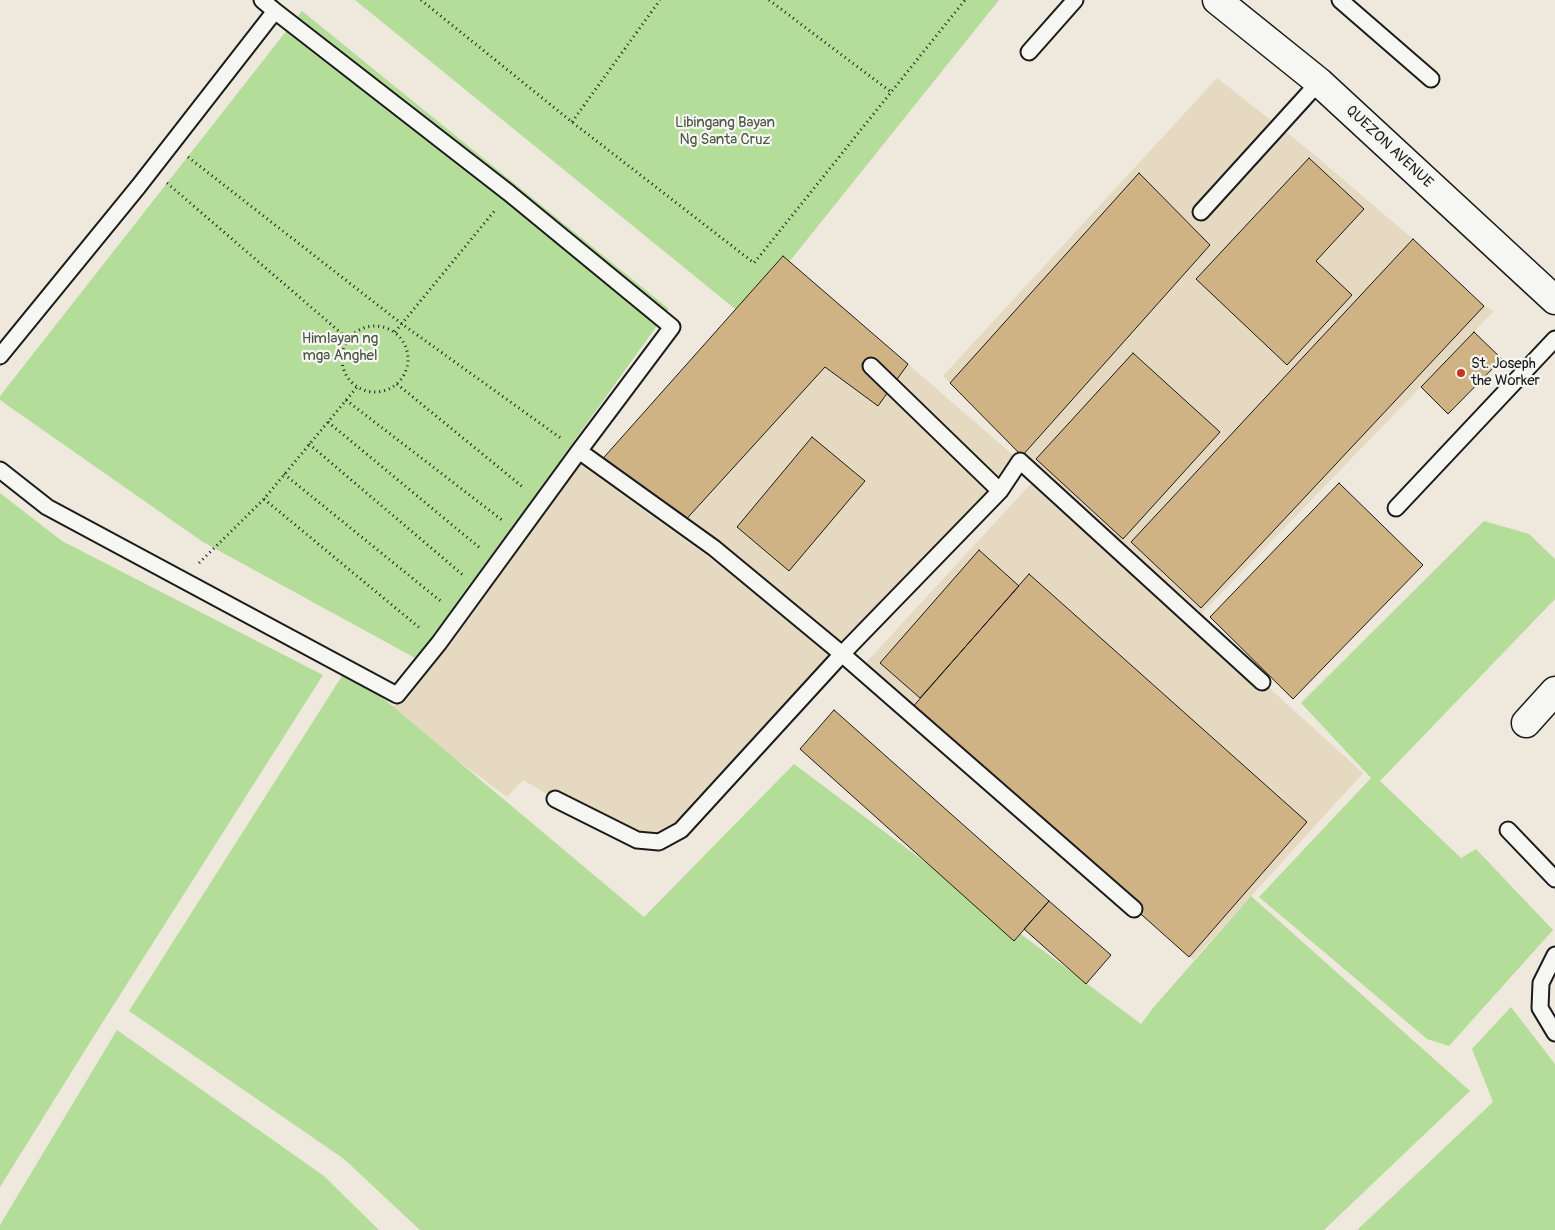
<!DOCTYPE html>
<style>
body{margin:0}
canvas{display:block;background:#eee9dc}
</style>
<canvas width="1555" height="1230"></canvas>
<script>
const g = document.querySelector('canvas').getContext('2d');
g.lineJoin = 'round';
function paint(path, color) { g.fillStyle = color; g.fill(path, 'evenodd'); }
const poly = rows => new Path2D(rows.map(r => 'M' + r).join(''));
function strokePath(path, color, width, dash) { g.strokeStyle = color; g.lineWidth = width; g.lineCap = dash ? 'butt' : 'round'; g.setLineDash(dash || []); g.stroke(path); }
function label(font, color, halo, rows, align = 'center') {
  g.font = font + ' Pangolin,sans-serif'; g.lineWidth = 4.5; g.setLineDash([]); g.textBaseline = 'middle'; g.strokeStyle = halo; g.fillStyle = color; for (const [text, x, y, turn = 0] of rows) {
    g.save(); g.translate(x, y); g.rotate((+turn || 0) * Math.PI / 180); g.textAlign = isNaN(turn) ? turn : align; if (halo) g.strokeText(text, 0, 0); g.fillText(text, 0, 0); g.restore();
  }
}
const built = poly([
 [1217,78,1305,147,1413,239,1484,306,1494,311,1202,613,1027,461,943,376],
 [783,256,1020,461,842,654,659,842,555,799,523,780,507,797,390,710,573,459,832,646,681,525],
 [1037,477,1363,773,1193,960,860,669]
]);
const green = poly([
 [355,0,999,0,745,317],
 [302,11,669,309,417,659,203,542,0,400,0,396],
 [0,493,62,541,323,675,99,1028,0,1187],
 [1484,521,1529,534,1555,559,1555,599,1380,781,1461,858,1476,849,1553,930,1449,1046,1427,1039,1259,897,1371,778,1301,703],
 [347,668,644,917,794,764,1141,1024,1153,1008,1251,896,1470,1091,1324,1230,420,1230,344,1159,129,1011],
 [1511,1007,1555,1064,1555,1230,1357,1230,1493,1102,1472,1049],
 [117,1030,324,1176,379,1230,0,1230,0,1225]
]);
const building = poly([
 [1309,158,1364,209,1316,261,1352,295,1287,365,1196,279,1309,158],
 [1139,173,1210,245,1022,456,950,383,1139,173],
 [1413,239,1484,306,1201,608,1131,542,1413,239],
 [783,256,908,364,878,406,825,367,681,525,598,464,783,256],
 [1474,332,1502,359,1448,414,1421,387,1474,332],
 [1133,353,1220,432,1123,539,1036,459,1133,353],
 [812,437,865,481,789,571,737,527,812,437],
 [1339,483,1423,565,1293,699,1210,617,1339,483],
 [979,550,1019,586,920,698,880,663,979,550],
 [1029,574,1307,822,1189,957,911,709,1029,574],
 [834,710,1049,901,1014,941,800,749,834,710],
 [1049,901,1111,955,1086,984,1024,929,1049,901]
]);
const path = poly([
 [421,0,572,122,754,263,965,0],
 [769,0,891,92],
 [572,122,660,0],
 [188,157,402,324,562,439],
 [167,183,348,339],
 '342 359a33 33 0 1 1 66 0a33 33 0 1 1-66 0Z',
 [395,332,496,209],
 [397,384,524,488],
 [346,400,502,520],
 [328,422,480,548],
 [309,444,463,575],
 [284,474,443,603],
 [264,499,421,629],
 [199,563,264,499,357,387]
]);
const lane = poly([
 [262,0,275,11],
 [1340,0,1431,79],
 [1029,52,1075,0],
 [1201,212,1319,82],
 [0,356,138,187,275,11,509,193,672,327,579,451,439,643,397,695,47,507,0,470],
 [871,366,1000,491],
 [579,451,714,548,842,654,1134,909],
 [1396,508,1555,339],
 [555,799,637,840,659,842,681,830,842,654,1000,491,1020,461,1262,682],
 [1508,830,1555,879],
 [1555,955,1541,983,1540,1008,1555,1033]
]);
const street = poly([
 [1526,723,1555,691]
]);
const secondary = poly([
 [1217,0,1319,82,1555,300]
]);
const markers = [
 [1461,373,5,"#c8321e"]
];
const parkNames = [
 ["Libingang Bayan",725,123],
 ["Ng Santa Cruz",725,140],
 ["Himlayan ng",340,339],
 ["mga Anghel",340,356]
];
const streetNames = [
 ["QUEZON AVENUE",1389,147,43]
];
const poiNames = [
 ["St. Joseph",1471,364],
 ["the Worker",1471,381]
];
paint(built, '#e5d9c2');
paint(green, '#b4dd9a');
paint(building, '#cfb384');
strokePath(building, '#1c1c1c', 1);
strokePath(lane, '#1c1c1c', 19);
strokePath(street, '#1c1c1c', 31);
strokePath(secondary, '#1c1c1c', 31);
strokePath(path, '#1c1c1c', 3, [1, 4]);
strokePath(lane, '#f6f6f2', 15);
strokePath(street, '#f6f6f2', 28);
strokePath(secondary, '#f6f6f2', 28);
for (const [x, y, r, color] of markers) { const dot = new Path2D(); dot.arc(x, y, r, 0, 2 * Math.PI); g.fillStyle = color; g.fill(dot); strokePath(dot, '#f6f6f2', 2); }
label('15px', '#4a5642', '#f6f6f2', parkNames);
label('15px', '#1c1c1c', '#f6f6f2', streetNames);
label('15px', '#1c1c1c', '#f6f6f2', poiNames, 'left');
</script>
